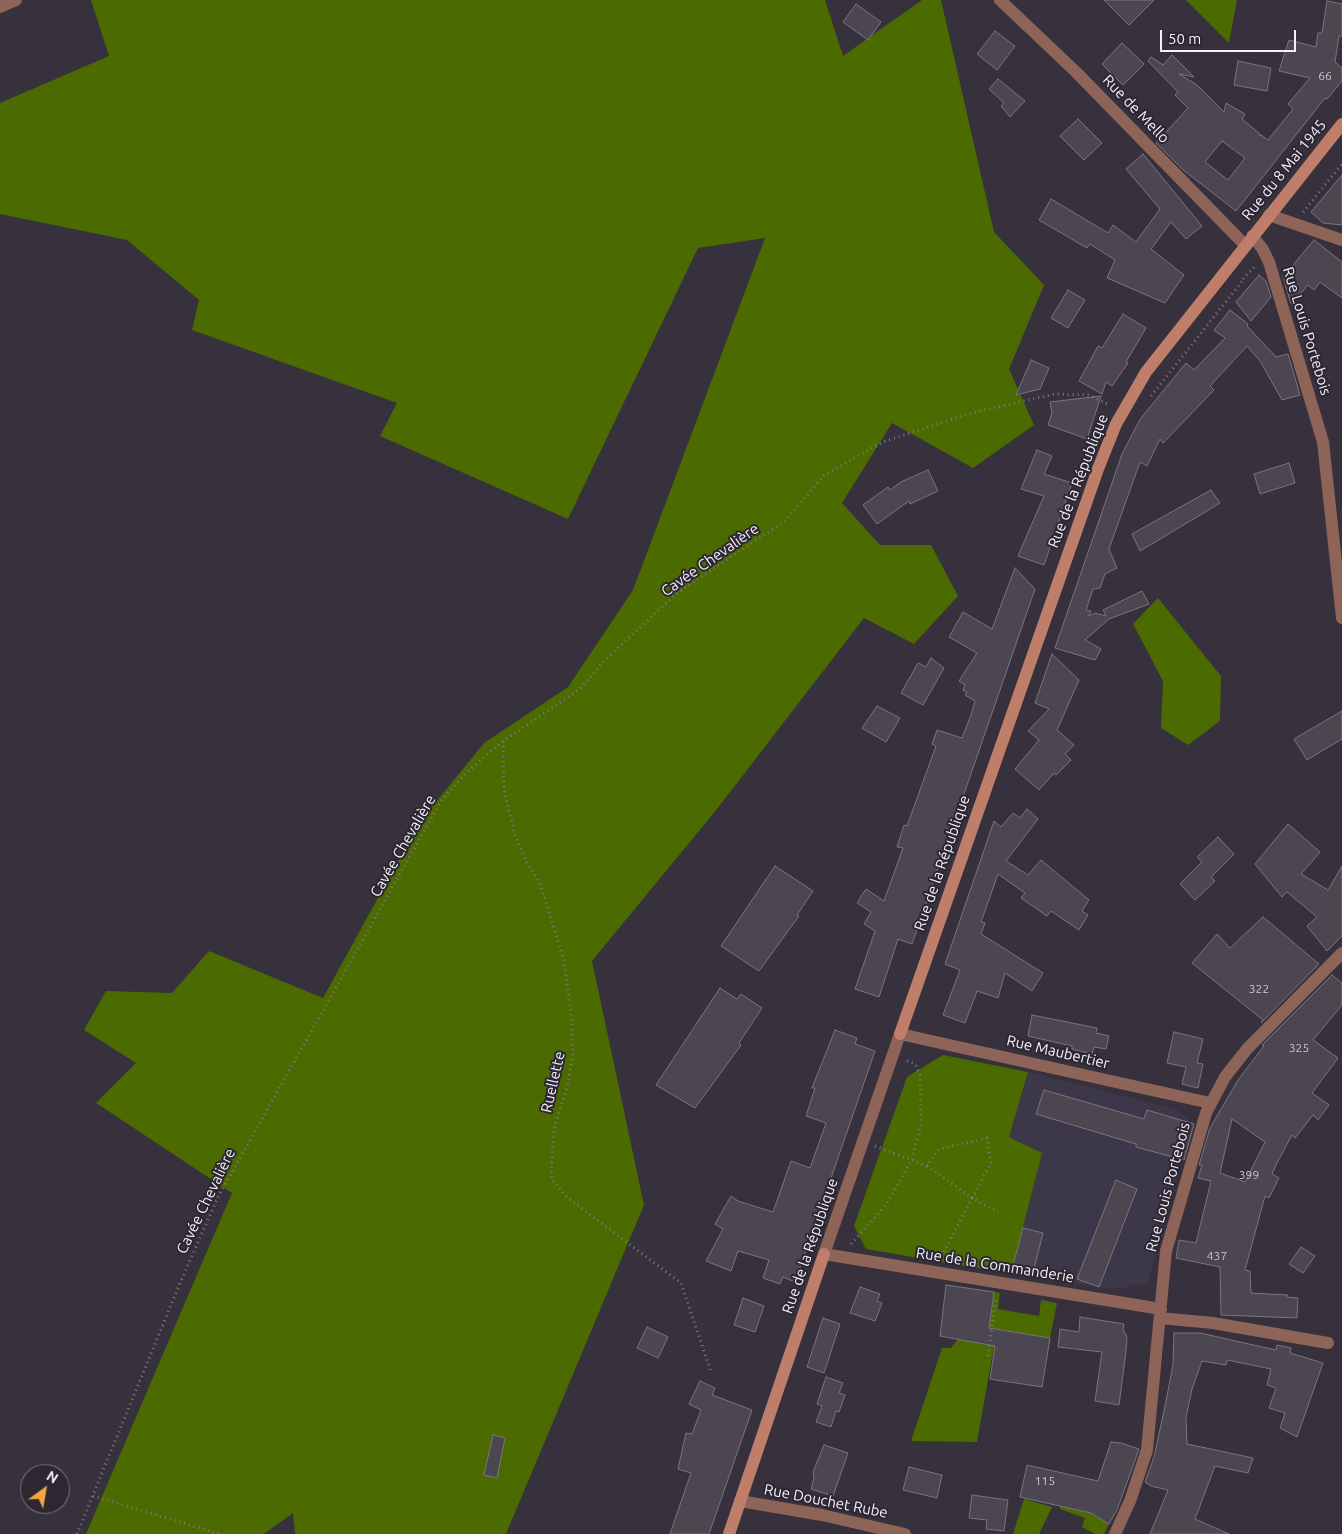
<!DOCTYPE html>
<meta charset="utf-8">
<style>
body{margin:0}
#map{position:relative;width:1342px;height:1534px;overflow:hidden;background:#36313c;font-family:Ubuntu,sans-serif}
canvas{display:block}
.north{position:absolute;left:20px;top:1464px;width:50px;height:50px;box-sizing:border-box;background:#2c2732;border:1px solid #7c7882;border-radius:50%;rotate:32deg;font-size:14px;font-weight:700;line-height:20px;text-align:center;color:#f5f1f9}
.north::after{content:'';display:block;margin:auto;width:18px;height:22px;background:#f2a541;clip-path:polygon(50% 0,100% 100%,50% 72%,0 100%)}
.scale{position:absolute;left:1160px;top:30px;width:136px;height:22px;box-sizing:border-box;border:2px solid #f5f1f9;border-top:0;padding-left:6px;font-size:15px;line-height:18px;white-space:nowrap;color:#f5f1f9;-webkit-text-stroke:4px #2c2732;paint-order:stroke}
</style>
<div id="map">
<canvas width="1342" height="1534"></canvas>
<div class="north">N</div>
<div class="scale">50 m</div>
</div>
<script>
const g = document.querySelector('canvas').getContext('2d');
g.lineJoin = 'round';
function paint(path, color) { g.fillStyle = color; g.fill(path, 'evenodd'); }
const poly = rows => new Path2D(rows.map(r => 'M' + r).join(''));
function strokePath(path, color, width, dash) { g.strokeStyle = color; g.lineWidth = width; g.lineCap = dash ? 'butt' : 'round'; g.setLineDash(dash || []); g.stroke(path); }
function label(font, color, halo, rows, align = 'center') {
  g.font = font + ' Ubuntu,sans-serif'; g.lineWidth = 4; g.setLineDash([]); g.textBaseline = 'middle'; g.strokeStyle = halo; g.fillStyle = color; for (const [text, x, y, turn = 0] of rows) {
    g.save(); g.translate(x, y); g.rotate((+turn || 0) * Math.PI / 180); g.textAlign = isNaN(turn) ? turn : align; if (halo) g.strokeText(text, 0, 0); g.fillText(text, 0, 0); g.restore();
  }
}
const education = poly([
 [1028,1072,1178,1110,1191,1122,1147,1286,1135,1284,1123,1289,1099,1287,1011,1274,1042,1153,1009,1137]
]);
const green = poly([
 [91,0,825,0,843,56,922,0,941,0,994,232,1044,285,1009,369,1034,425,973,468,892,423,842,503,880,545,931,545,958,596,914,644,864,618,717,809,592,961,644,1205,506,1534,295,1534,293,1513,264,1534,86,1534,232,1193,96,1103,136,1063,84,1030,106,991,172,993,209,951,323,998,419,823,484,743,568,687,633,590,765,238,698,248,568,519,380,436,397,403,192,330,199,300,127,240,0,214,0,103,109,56],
 [1186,0,1237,0,1229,43],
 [1158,598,1221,676,1220,721,1188,745,1161,728,1163,681,1133,624],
 [943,1055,1028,1072,1009,1137,1042,1153,1011,1274,866,1249,854,1226,907,1077],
 [994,1292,1000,1293,998,1309,1039,1316,1041,1300,1057,1303,1050,1338,997,1329,977,1442,911,1441,942,1348,951,1348,958,1339,986,1344],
 [1024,1499,1052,1507,1039,1534,1013,1534],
 [1060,1506,1091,1513,1109,1524,1104,1534,1095,1534,1082,1527,1085,1518,1060,1509]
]);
const building = poly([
 [1104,0,1154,0,1129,25,1104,0],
 [1327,1,1342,4,1342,36,1339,36,1335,62,1342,68,1342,81,1327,99,1325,98,1236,211,1182,169,1156,143,1188,108,1175,95,1178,92,1148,61,1151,57,1163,65,1172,55,1194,77,1179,74,1197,85,1224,112,1226,103,1245,114,1242,119,1260,134,1260,136,1261,135,1268,140,1293,109,1288,104,1310,78,1279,71,1289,40,1316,47,1318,33,1322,33,1327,1],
 [1222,141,1245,158,1228,180,1205,162,1222,141],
 [856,4,881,22,868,40,843,22,856,4],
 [995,31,1015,46,997,70,977,54,995,31],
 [1122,43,1144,64,1123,85,1102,64,1122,43],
 [1238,61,1271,68,1267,91,1234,85,1238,61],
 [998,79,1025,101,1010,117,1001,106,1004,103,989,89,998,79],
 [1078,119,1102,143,1084,160,1060,136,1078,119],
 [1143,154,1202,226,1186,239,1171,222,1151,249,1184,275,1165,303,1107,278,1115,260,1090,244,1087,248,1039,220,1051,199,1108,233,1113,225,1136,242,1160,209,1126,169,1143,154],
 [1342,175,1342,225,1323,223,1311,212,1342,175],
 [1314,240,1342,262,1342,298,1320,282,1314,290,1308,285,1291,304,1283,277,1314,240],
 [1259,275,1266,281,1271,297,1251,321,1236,302,1259,275],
 [1068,290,1085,300,1068,328,1051,318,1068,290],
 [1230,310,1248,324,1247,326,1276,357,1288,354,1300,395,1282,400,1260,361,1247,346,1210,386,1214,390,1163,443,1160,439,1147,466,1140,462,1109,549,1117,568,1105,574,1100,588,1093,589,1086,610,1091,611,1089,616,1095,613,1106,616,1103,610,1142,591,1149,604,1109,619,1085,640,1101,649,1095,660,1055,648,1122,454,1135,429,1141,418,1186,363,1194,370,1225,338,1214,330,1230,310],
 [1123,314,1146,328,1126,362,1128,363,1112,386,1106,382,1102,394,1079,381,1098,346,1102,348,1123,314],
 [1031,360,1049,368,1040,389,1016,395,1031,360],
 [1101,396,1087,439,1048,425,1052,413,1050,402,1101,396],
 [1037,450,1052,456,1044,474,1072,483,1044,565,1018,556,1044,496,1021,489,1037,450],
 [1289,463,1295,483,1260,494,1254,474,1289,463],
 [928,470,938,491,910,504,909,501,877,524,863,505,888,487,890,490,901,482,928,470],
 [1211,490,1220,503,1140,551,1132,534,1211,490],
 [1015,568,1035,589,912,944,898,939,879,997,855,989,875,931,864,924,871,912,857,903,866,889,884,901,903,848,897,847,904,825,907,826,936,746,932,744,937,730,962,738,971,715,975,701,965,695,967,692,963,690,965,685,959,681,977,653,949,637,963,612,992,629,1015,568],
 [1052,654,1079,680,1057,730,1074,745,1065,754,1071,760,1056,775,1054,773,1039,790,1015,769,1039,740,1028,731,1049,709,1035,703,1052,654],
 [931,658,944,668,923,705,901,693,918,663,926,667,931,658],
 [877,706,900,718,886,742,862,728,877,706],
 [1342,711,1342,739,1307,760,1294,739,1342,711],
 [1027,809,1038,819,1006,861,1028,875,1041,860,1089,900,1082,911,1088,915,1079,930,1051,911,1047,916,1021,898,1025,893,998,874,981,922,985,923,981,934,1043,973,1032,991,1005,973,998,998,977,991,965,1023,943,1015,960,970,945,964,994,821,1001,827,1013,813,1020,818,1027,809],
 [1288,824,1320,852,1301,874,1328,890,1342,866,1342,936,1327,951,1307,926,1317,917,1287,892,1282,897,1255,864,1288,824],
 [1218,837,1234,854,1211,877,1215,881,1195,900,1180,884,1202,862,1197,857,1218,837],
 [775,866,813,891,797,915,799,916,759,971,721,946,775,866],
 [1263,917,1319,964,1261,1023,1263,1020,1192,963,1217,934,1230,948,1263,917],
 [1332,975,1342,983,1342,1005,1313,1040,1338,1058,1312,1093,1329,1105,1318,1120,1313,1115,1295,1138,1292,1135,1277,1163,1272,1174,1279,1178,1269,1198,1265,1196,1245,1270,1250,1271,1251,1293,1288,1295,1286,1297,1298,1298,1297,1318,1221,1315,1220,1267,1176,1258,1179,1240,1196,1243,1211,1181,1198,1178,1202,1165,1199,1165,1210,1128,1238,1080,1264,1046,1262,1045,1332,975],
 [1232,1119,1265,1142,1245,1182,1220,1173,1232,1119],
 [720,988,737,999,741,994,762,1008,739,1043,741,1045,695,1108,656,1085,720,988],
 [1032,1015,1097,1028,1096,1033,1109,1036,1106,1049,1094,1047,1092,1054,1072,1049,1072,1046,1028,1036,1032,1015],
 [835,1030,857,1038,855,1044,875,1051,795,1282,783,1277,780,1284,763,1278,769,1260,738,1251,731,1271,706,1261,723,1229,715,1224,731,1196,738,1201,773,1212,791,1161,810,1168,826,1123,806,1116,815,1088,812,1088,835,1030],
 [1174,1032,1203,1039,1197,1063,1203,1064,1198,1088,1182,1084,1186,1067,1167,1063,1174,1032],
 [1044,1090,1144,1119,1147,1110,1194,1124,1184,1160,1136,1147,1136,1144,1036,1114,1044,1090],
 [1116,1180,1137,1189,1099,1287,1077,1279,1116,1180],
 [1023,1228,1043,1233,1032,1277,1011,1273,1023,1228],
 [1301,1247,1315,1256,1303,1273,1289,1264,1301,1247],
 [946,1285,994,1292,989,1328,1050,1338,1042,1387,990,1379,995,1346,940,1336,946,1285],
 [860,1287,880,1294,877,1301,882,1303,875,1321,850,1313,860,1287],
 [743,1298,764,1306,755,1332,734,1325,743,1298],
 [1080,1317,1124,1324,1123,1330,1127,1337,1126,1351,1119,1405,1095,1401,1102,1352,1058,1347,1060,1329,1079,1332,1080,1317],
 [823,1318,840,1324,824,1373,807,1367,823,1318],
 [647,1327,668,1337,658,1358,637,1348,647,1327],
 [1174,1333,1200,1333,1276,1350,1277,1345,1291,1348,1290,1353,1323,1363,1297,1437,1280,1428,1285,1413,1269,1408,1276,1388,1267,1385,1271,1369,1227,1360,1226,1365,1202,1361,1192,1389,1186,1417,1187,1444,1253,1458,1248,1473,1215,1466,1195,1519,1229,1534,1150,1534,1168,1490,1151,1486,1145,1482,1154,1457,1165,1406,1173,1365,1174,1333],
 [826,1377,843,1383,839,1393,845,1395,839,1412,836,1411,831,1427,816,1422,822,1406,817,1404,826,1377],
 [700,1381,715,1388,712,1395,752,1410,709,1534,670,1534,691,1473,678,1469,686,1433,692,1434,701,1410,689,1404,700,1381],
 [493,1435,505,1438,497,1478,484,1475,493,1435],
 [1111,1442,1121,1443,1139,1449,1117,1510,1109,1524,1091,1513,1020,1497,1027,1465,1098,1481,1111,1442],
 [824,1445,848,1453,833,1496,811,1489,814,1478,813,1472,824,1445],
 [909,1467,942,1475,937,1498,903,1490,909,1467],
 [972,1495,1008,1500,1004,1531,986,1529,987,1520,969,1518,972,1495]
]);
const path = poly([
 [1303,212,1342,164],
 [1243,279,1256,265],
 [1151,396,1244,279],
 [503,741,504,790,515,835,527,863,540,883,564,961,571,1013,573,1052,567,1088,554,1128,551,1179,568,1198,681,1283,711,1372],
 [875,1146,927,1166,939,1149,987,1138,991,1163,972,1198,998,1212],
 [927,1166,972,1198,940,1259],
 [851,1244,886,1205,912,1159,921,1124,920,1075,915,1064,907,1061],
 [988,1356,996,1297],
 [93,1496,220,1534],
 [77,1534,180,1283,218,1197,441,801,465,774,503,741,580,689,605,660,677,593,785,521,824,475,883,442,975,412,1055,394,1088,395,1110,405]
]);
const street = poly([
 [1000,0,1076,72,1245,245],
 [0,7,16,0],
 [1269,215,1342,240],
 [1252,236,1262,248,1269,262,1323,442,1342,618],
 [1161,1309,824,1254,900,1034,1210,1103],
 [1160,1318,1213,1323,1328,1343],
 [740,1501,822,1515,905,1534],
 [1115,1534,1130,1501,1147,1450,1166,1251,1206,1113,1225,1077,1247,1049,1342,953]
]);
const secondary = poly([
 [900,1034,1098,469,1116,424,1146,372,1342,124],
 [729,1534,824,1254]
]);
const numberNames = [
 ["66",1325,76],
 ["322",1259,989],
 ["325",1299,1048],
 ["399",1249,1175],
 ["437",1217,1256],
 ["115",1045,1481]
];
const streetNames = [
 ["Rue de Mello",1136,109,46],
 ["Rue du 8 Mai 1945",1284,170,-51],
 ["Rue Louis Portebois",1307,331,73],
 ["Rue de la République",1078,481,-69],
 ["Cavée Chevalière",710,560,-35],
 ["Cavée Chevalière",403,846,-60],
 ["Rue de la République",942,863,-71],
 ["Rue Maubertier",1058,1052,13],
 ["Ruellette",553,1082,-77],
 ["Rue Louis Portebois",1168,1187,-75],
 ["Cavée Chevalière",206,1201,-64],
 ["Rue de la République",810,1246,-71],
 ["Rue de la Commanderie",995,1265,9],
 ["Rue Douchet Rube",826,1501,11]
];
paint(education, '#3d3849');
paint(green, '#4b6a00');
paint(building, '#4c4651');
strokePath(building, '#7b7481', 1);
strokePath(path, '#7d7982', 3, [1, 4]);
strokePath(street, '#8d6457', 12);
strokePath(secondary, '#be7e69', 12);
label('12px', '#cbc6cf', null, numberNames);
label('15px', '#f5f1f9', '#2c2732', streetNames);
</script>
